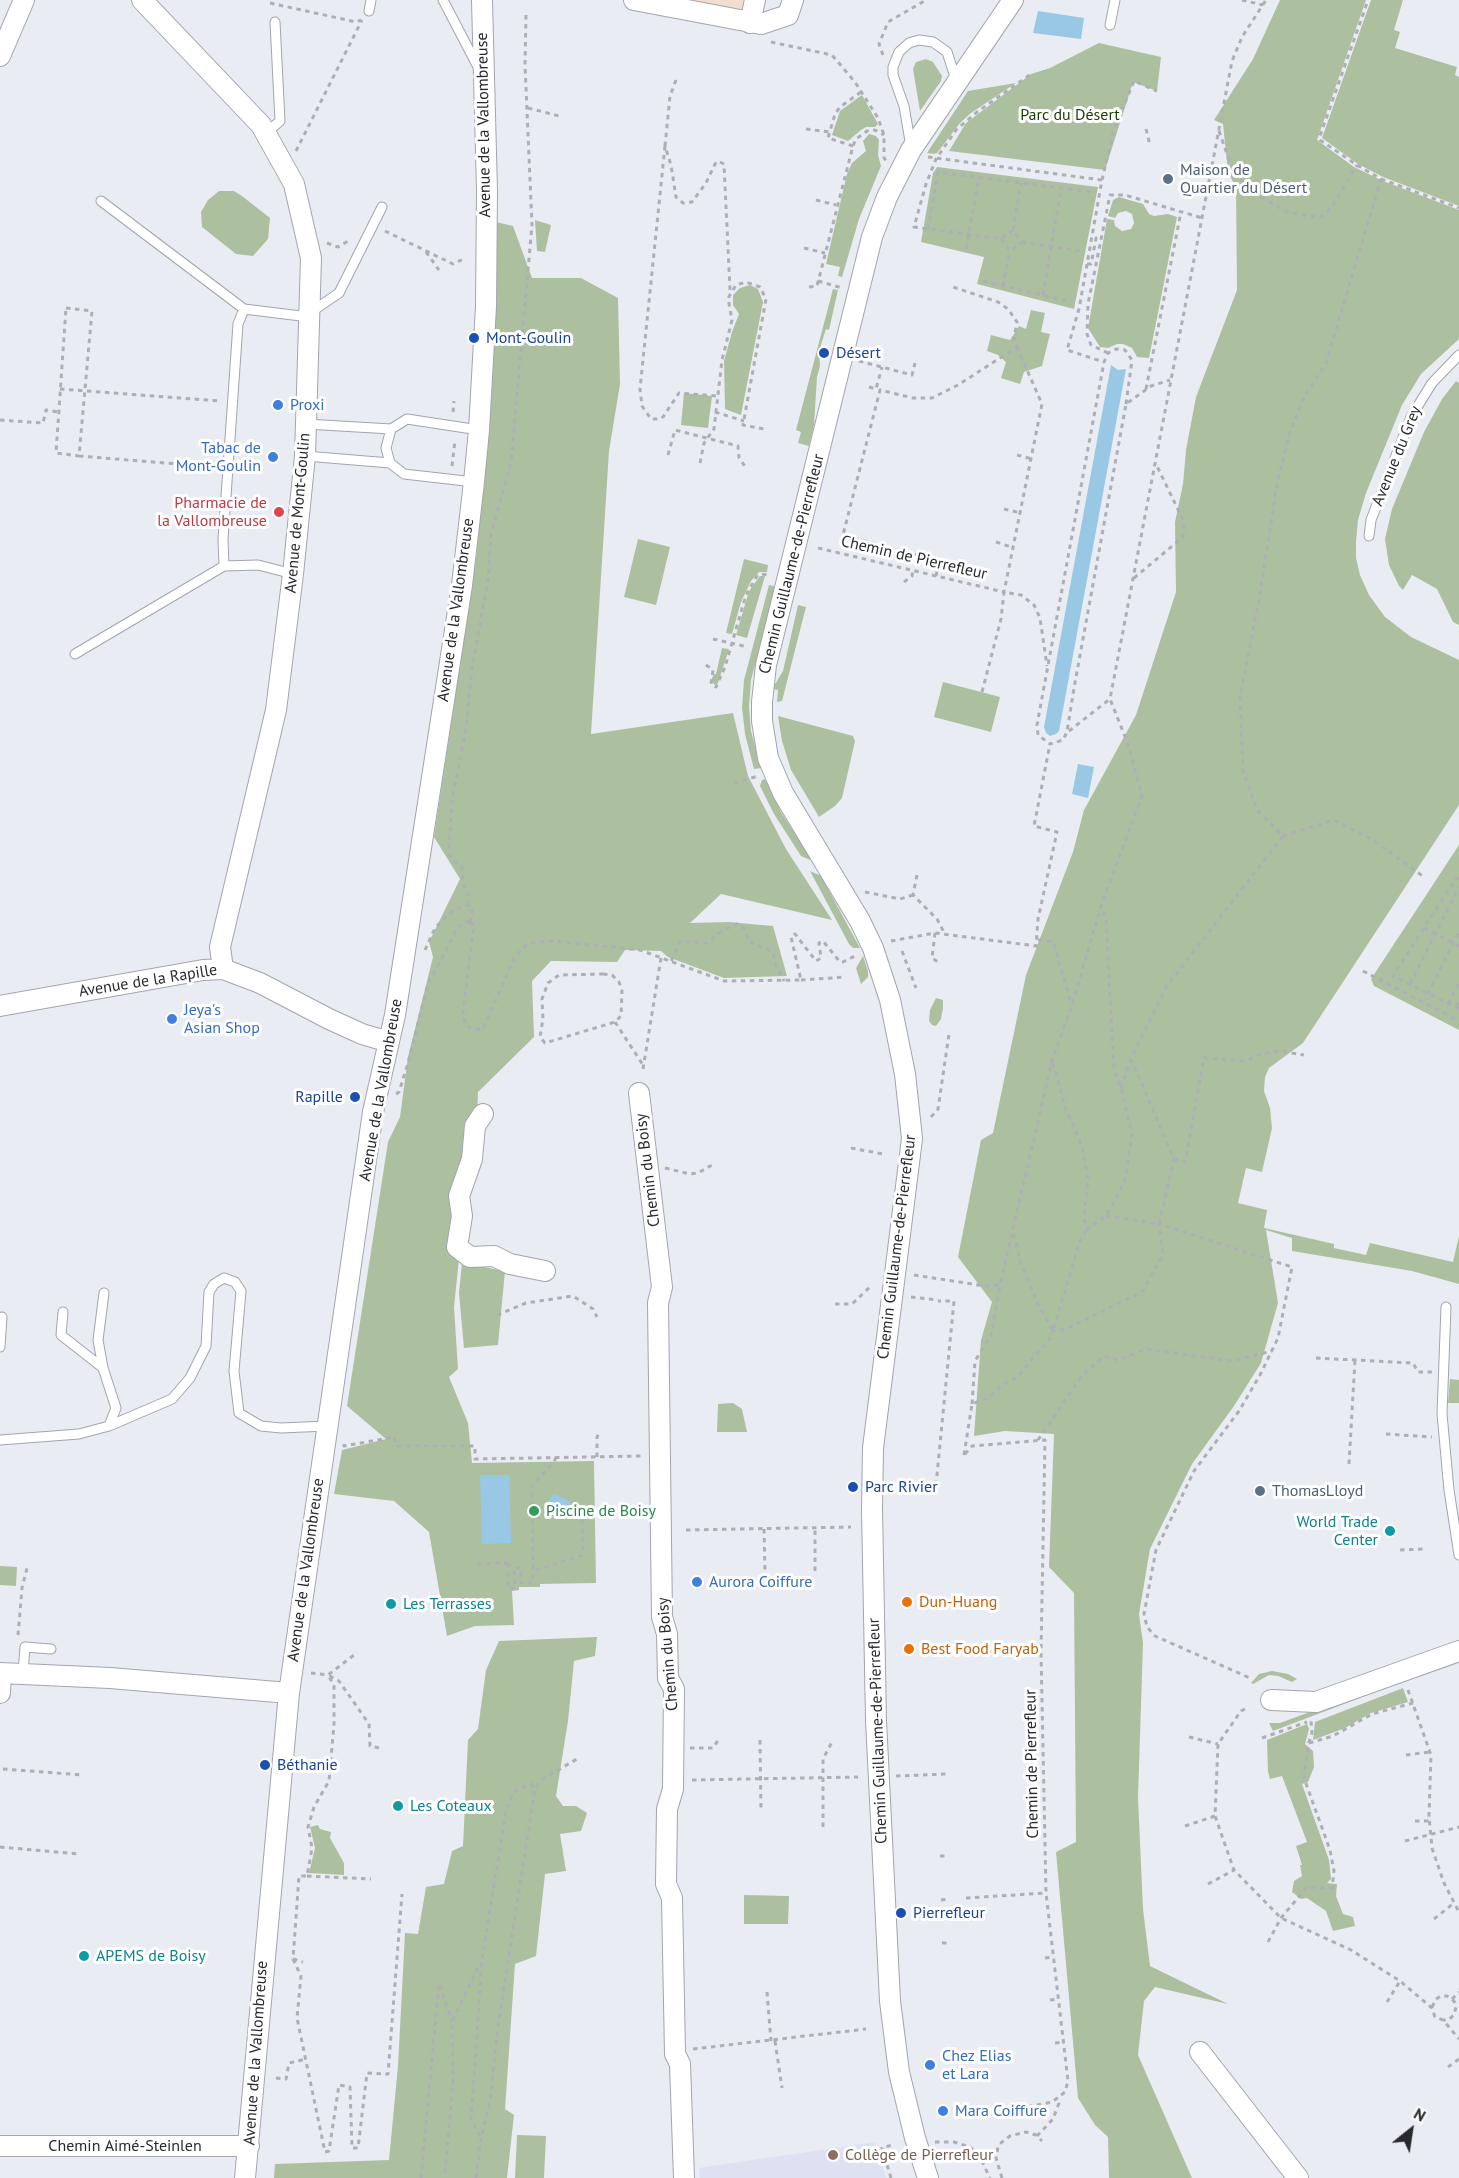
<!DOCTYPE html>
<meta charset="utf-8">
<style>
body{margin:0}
#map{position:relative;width:1459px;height:2178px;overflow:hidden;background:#eaecf4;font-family:"PT Sans",sans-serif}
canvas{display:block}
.north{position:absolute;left:1381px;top:2100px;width:60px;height:60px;-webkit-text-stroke:4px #fff;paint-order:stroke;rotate:30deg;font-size:16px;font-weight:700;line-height:24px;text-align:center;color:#28292c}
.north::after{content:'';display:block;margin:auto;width:21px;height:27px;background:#28292c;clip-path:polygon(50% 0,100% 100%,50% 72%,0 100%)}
</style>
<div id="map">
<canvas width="1459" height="2178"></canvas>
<div class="north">N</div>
</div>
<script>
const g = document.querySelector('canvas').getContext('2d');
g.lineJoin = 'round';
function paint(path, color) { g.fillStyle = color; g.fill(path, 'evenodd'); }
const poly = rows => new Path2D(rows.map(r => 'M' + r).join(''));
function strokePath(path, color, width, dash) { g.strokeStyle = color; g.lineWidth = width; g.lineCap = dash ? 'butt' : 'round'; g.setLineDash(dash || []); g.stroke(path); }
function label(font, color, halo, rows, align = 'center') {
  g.font = font + ' "PT Sans",sans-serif'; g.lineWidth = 6; g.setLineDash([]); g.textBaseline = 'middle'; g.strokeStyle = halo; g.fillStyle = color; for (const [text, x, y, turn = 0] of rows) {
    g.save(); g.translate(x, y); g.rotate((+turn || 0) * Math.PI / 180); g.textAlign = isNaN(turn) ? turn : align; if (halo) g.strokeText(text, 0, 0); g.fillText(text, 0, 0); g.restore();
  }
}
const built = poly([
 [875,2142,886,2178,700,2178,699,2168]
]);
const industrial = poly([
 [675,0,762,0,741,15]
]);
const green = poly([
 [1280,0,1366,0,1317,140,1354,167,1383,181,1459,210,1459,339,1421,374,1402,405,1366,493,1358,520,1356,541,1356,558,1360,575,1369,595,1385,617,1411,637,1459,660,1459,805,1303,1043,1269,1068,1265,1077,1264,1091,1270,1108,1272,1128,1262,1172,1246,1168,1238,1203,1267,1210,1264,1228,1334,1244,1334,1248,1366,1255,1370,1243,1453,1262,1459,1236,1459,1284,1412,1271,1292,1251,1292,1238,1266,1230,1278,1303,1261,1363,1234,1406,1192,1464,1150,1549,1139,1614,1143,1643,1138,1798,1143,1909,1150,1966,1228,2004,1155,1987,1144,2001,1138,2055,1192,2178,1109,2178,1108,2137,1095,2125,1078,2098,1056,1852,1076,1842,1074,1593,1049,1567,1054,1434,1005,1431,974,1436,981,1340,992,1302,958,1257,981,1140,993,1133,1026,975,1073,852,1084,810,1136,715,1176,592,1175,522,1183,484,1186,450,1196,397,1237,290,1236,188,1228,172,1223,124,1214,120,1253,59],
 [1371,0,1403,0,1394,30,1400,32,1395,48,1457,67,1455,75,1459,77,1459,206,1383,177,1358,164,1322,138],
 [1099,43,1161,57,1157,91,1133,82,1105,170,949,151,966,123,1031,74,1050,68],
 [926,59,933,62,942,76,941,81,920,111,913,69,916,62],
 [1016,83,971,113,960,123,937,153,934,154,927,153,968,91],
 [862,95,878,124,875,127,866,127,861,130,848,141,832,135,840,111],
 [869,134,876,136,879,140,878,155,881,166,859,219,842,277,838,276,840,267,826,264,847,174,852,163,866,151,863,141],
 [937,167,1098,187,1074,309,977,284,984,257,921,242,933,173],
 [219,191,234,191,242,196,270,218,268,239,253,256,236,254,202,227,201,212,208,200],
 [1119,197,1143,204,1149,214,1154,216,1168,214,1177,217,1149,358,1137,357,1132,348,1123,344,1117,344,1108,348,1100,347,1088,328,1107,219,1114,220,1115,226,1122,231,1131,229,1134,223,1132,214,1126,211,1118,213,1115,218,1108,216,1113,200],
 [535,220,551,225,545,252,537,251],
 [496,222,513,226,532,278,581,278,618,298,620,384,609,451,591,734,733,713,748,776,786,849,832,920,721,894,690,923,729,922,773,926,787,976,724,978,668,957,661,951,625,950,617,962,551,961,532,981,534,1037,478,1092,477,1116,467,1170,450,1206,462,1230,454,1307,458,1369,449,1377,468,1423,472,1463,594,1461,596,1583,540,1584,540,1587,519,1587,519,1590,512,1591,514,1625,475,1626,447,1636,429,1532,394,1501,334,1494,342,1450,386,1439,347,1406,388,1142,400,1117,408,1057,433,957,429,942,460,879,434,837,477,552,482,394],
 [750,285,758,289,763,302,741,415,725,409,724,361,732,332,739,314,733,305,733,295,740,288],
 [833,289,838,290,829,330,826,329,819,351,820,366,817,377,814,425,809,446,798,443,801,432,796,430],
 [1031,310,1045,313,1041,332,1050,334,1042,366,1024,372,1020,384,1001,378,1006,362,998,355,987,351,991,335,1010,340,1019,326,1026,329],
 [1456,381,1459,383,1459,625,1453,622,1437,589,1412,575,1403,590,1399,586,1389,565,1385,539,1392,509,1424,432,1442,399],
 [684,393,712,396,708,428,681,425],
 [638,539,670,547,656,605,624,597],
 [744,559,768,565,767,572,759,572,751,581,741,602,732,634,726,633],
 [760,576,765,576,747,638,736,635,749,591],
 [769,585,776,587,751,680,749,707,751,731,761,768,754,769,745,734,742,708,744,680],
 [798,605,806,607,782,701,777,702,778,690,772,689,783,671],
 [722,648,729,649,718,683,715,685,712,682,712,678,714,674,716,674],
 [943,682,1000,697,991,732,934,717],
 [778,716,853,736,855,741,842,798,835,806,819,817,791,770,782,741],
 [765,779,781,812,811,859,810,860,801,856,774,814,760,786,762,780],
 [1459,845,1459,1030,1374,986,1371,979],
 [810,871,821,876,860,948,853,948,849,944],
 [863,956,868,971,868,977,861,984,856,968],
 [936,998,943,1000,943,1008,941,1019,936,1026,932,1025,929,1021,930,1010],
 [462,1263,505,1271,498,1345,464,1348,459,1293],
 [1450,1379,1459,1380,1459,1403,1448,1403],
 [733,1403,742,1409,747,1432,717,1432,718,1404],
 [0,1566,17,1567,16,1586,0,1585],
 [597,1637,595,1656,574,1661,568,1721,556,1796,563,1806,576,1806,587,1813,581,1831,560,1834,566,1871,545,1874,536,1956,515,1964,505,2109,514,2115,507,2178,274,2178,275,2164,389,2160,398,2066,405,1933,418,1934,426,1887,444,1884,452,1851,463,1846,468,1740,478,1729,486,1670,499,1641],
 [1272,1671,1288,1674,1297,1679,1292,1682,1278,1676,1269,1675,1253,1684,1251,1683,1259,1674],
 [1402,1678,1402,1682,1273,1731,1269,1723,1280,1723],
 [1403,1688,1408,1702,1371,1713,1345,1728,1313,1740,1315,1722],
 [1307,1724,1309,1729,1305,1744,1313,1751,1314,1767,1308,1782,1302,1784,1329,1860,1331,1879,1327,1883,1337,1884,1336,1896,1343,1914,1353,1917,1355,1926,1333,1931,1326,1911,1307,1898,1301,1899,1292,1892,1294,1881,1302,1876,1300,1865,1302,1865,1296,1846,1307,1842,1282,1776,1270,1779,1268,1772,1267,1740],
 [318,1825,320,1829,331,1832,330,1838,344,1863,344,1875,309,1873,315,1848,310,1827],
 [744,1895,789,1896,788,1924,744,1924],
 [517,2135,546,2136,544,2178,515,2178]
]);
const water = poly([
 [1038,11,1084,18,1081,39,1033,33],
 [1111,365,1118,370,1126,369,1059,731,1056,734,1050,736,1046,733,1044,727],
 [1078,764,1094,767,1088,798,1072,794],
 [480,1475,509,1475,511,1543,482,1544],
 [554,1494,570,1501,570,1508,559,1508,556,1513,549,1511,548,1501]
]);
const path = poly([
 [1242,0,1263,5],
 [270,3,356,22,361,20],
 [526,15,525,65,532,225,535,226],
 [771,42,832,55,855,82,878,118,884,135,884,158,886,161],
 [883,55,879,44,888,22,926,0],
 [676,80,670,96,665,146,671,165,676,197,683,203,692,202,706,183,715,164,718,161,724,164,730,290],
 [528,108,559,116],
 [806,129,830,132],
 [1146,129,1150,145],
 [1219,131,1233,171,1251,191,1289,213,1321,217,1332,207,1357,165],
 [665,146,640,389,642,406,651,419,659,419,663,417,679,393,717,396],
 [853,146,828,138,835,114,840,107,861,92],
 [296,151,362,20],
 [928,157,1102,180,1079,309,1067,350,1104,362],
 [1381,179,1459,208],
 [1102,180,1114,129,1134,81,1157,91],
 [816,200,836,205],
 [928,229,938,172,1092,192],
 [1013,230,1021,183],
 [385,231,453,264,463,259],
 [1001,239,1010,251,1022,242,1013,230,1001,239,914,227,926,184,936,159,956,130,977,112,1031,74],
 [1022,242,1082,251],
 [327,243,338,247,350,240],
 [804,248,825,253],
 [966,249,979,177],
 [426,252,439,270],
 [1087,264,1091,264,1094,249,1096,238,1092,237],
 [818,281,842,288],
 [983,281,1067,301],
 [1003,286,1010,251],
 [809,287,817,286,853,146,856,139,867,131,875,130,884,135],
 [1043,295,1061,188],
 [66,308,92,311,79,456,56,453,66,308],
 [1108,353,1091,345,1087,334,1088,304,1110,195,1125,195,1202,218],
 [859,361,912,375,915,363],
 [869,387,876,389,882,367],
 [60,389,220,401],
 [1146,389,1181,212],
 [1126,404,1132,360,1125,350,1116,349,1108,353,1104,362,1037,725,1038,735,1050,744,1063,740,1067,732,1074,688,1126,404,1151,386,1170,380],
 [453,412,454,401],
 [715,412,744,421],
 [0,420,43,423,46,410,58,412],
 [668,455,675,430,738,446,739,458,747,469],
 [1017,455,1032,459],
 [79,456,215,467],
 [700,463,704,443,714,429,722,360,732,320,728,298,736,285,746,282,760,287,766,299,743,425,764,429],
 [452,466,455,440],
 [1004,509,1021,513],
 [996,542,1014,548],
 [818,548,1004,592,1042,404,1017,347],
 [936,576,939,561,843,535,880,390,913,398,932,398,958,385,1017,347,1014,338,1017,322,1008,309,998,302,953,287],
 [1134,578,1183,537,1184,522,1156,464],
 [904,582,912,576,913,570],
 [713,639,748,647],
 [706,665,713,670,711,684,716,687,725,667,746,595,757,576,761,574,769,575],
 [982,692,1001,619,1004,592,1021,595,1034,605,1040,618,1047,666],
 [1069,731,1110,699],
 [734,783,758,776],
 [1283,836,1334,820,1373,840,1424,877],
 [917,875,913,895,937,919,945,934],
 [1459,879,1456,878,1393,976,1459,1009],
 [865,892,900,899,913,895],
 [468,905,469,897,463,883,462,867,451,859,449,851,452,799,466,729,472,668,488,580,491,534,511,463,532,225],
 [470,922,474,926,473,932,463,1012,465,1024,473,1030,483,1029,514,959,523,948,529,943,553,941,640,950,724,981,801,980,791,937,795,934,816,961,821,958,819,943,823,941,840,962,843,962,857,955],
 [1424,928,1459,946],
 [935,933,932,958,938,962],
 [1038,940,1053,941,1071,1003],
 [891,941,935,933,1036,946,1038,919,1057,832,1034,826,1050,744],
 [425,950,435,928,454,909,470,905,472,912,470,922],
 [902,951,916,988],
 [671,961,681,941,707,943,723,930,737,924,745,929,748,941,769,950,773,953,776,965,784,981],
 [1363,971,1459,1021],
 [603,974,612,975,619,982,622,991,621,1016,615,1022,545,1043,540,1037,543,1019,542,999,548,983,559,975,603,974],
 [801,980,846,977],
 [1410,984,1459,887],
 [1428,994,1459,931],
 [1448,1004,1459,982],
 [1456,1007,1459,1001],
 [615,1022,643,1065],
 [1053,1063,1065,1107,1082,1146,1088,1178,1084,1218,1087,1229,1106,1216,1117,1197,1125,1179,1132,1135,1121,1088,1114,1070,1106,919,1101,907],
 [643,1069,661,958],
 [1121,1088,1131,1059,1166,987,1283,836,1257,810,1243,770,1240,698,1260,594,1277,484,1290,432,1304,397,1326,363,1381,179,1357,165,1320,140,1320,136,1368,0],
 [396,1094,399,1092,408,1063,428,984,458,927,466,922,470,922],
 [931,1117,938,1109,949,1034],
 [851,1148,883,1154],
 [1174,1159,1185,1162,1204,1058,1246,1061,1260,1054,1279,1051,1304,1055],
 [665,1168,690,1174,698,1173,712,1165],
 [1106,1216,1159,1224,1174,1159,1132,1061],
 [1014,1234,1020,1261,1038,1304,1053,1331,1080,1241,1087,1229],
 [914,1275,985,1286,1000,1285,1052,1061,1072,1005,1101,906,1142,796,1128,744,1110,699,1232,61,1242,37,1266,0],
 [911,1297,938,1300],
 [835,1304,852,1304,872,1285],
 [497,1315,526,1303,573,1296,593,1309,597,1317],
 [1316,1358,1413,1363,1418,1372,1432,1372],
 [972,1404,975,1361,991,1335,1000,1285],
 [1386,1434,1432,1437],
 [1038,1440,1081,1377,1104,1356,1118,1360,1146,1349,1232,1361,1272,1351],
 [344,1444,344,1446,394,1437,396,1446,475,1446,475,1459,642,1456],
 [965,1454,972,1446,1045,1440,1041,1652,1046,1893,1068,2081,1065,2092,1052,2102,1006,2111,991,2110],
 [964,1455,972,1404,987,1398,1005,1383,1017,1378,1033,1358,1048,1342,1053,1331,1066,1329,1143,1291,1163,1254,1159,1224,1292,1267,1278,1338,1260,1375,1239,1411,1194,1471,1156,1550,1144,1614,1147,1627,1155,1636,1250,1678],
 [556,1457,554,1462,532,1485,533,1571,583,1555,582,1515],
 [597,1457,597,1437,600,1431],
 [1349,1464,1355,1360],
 [936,1485,954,1301,938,1301],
 [764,1529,765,1571],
 [686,1530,851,1527],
 [1400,1550,1423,1549],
 [508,1563,508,1588,515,1588,514,1568,521,1568,521,1583,533,1583,533,1571],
 [477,1564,511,1563],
 [815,1571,815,1528],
 [18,1635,22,1588,28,1564],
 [960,1651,1041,1652],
 [311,1673,328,1675,354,1655],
 [1408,1690,1431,1755,1429,1816,1432,1848,1444,1883,1459,1912],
 [1245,1709,1241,1711,1218,1744,1215,1816,1234,1870,1281,1918,1351,1950,1400,1981,1432,2008,1435,2017,1443,2020,1459,2039],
 [1189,1737,1218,1744],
 [1262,1738,1307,1722],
 [760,1740,761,1811],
 [1309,1743,1333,1736,1372,1714,1413,1703],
 [379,1748,370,1746,369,1724,339,1681,328,1675,334,1685,334,1724,329,1781,314,1807,308,1827,312,1848,307,1876,299,1876,293,1959,301,1976,297,2018,325,2152,329,2151,339,2085,350,2087,352,2148,358,2148,367,2073,388,2074,402,1894],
 [690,1748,713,1748,719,1739],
 [1406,1755,1430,1752],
 [3,1769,83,1775],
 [896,1776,948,1774],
 [692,1780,858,1777],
 [1415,1821,1429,1821],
 [1185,1826,1215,1816],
 [823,1827,823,1759,833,1740],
 [1405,1841,1459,1827],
 [0,1847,79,1854],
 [940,1856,949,1856],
 [307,1876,371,1879],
 [1208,1884,1234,1870],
 [966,1898,1046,1893],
 [941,1900,949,1899],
 [1434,1919,1454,1903],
 [1268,1942,1281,1918,1307,1887,1332,1888,1334,1871,1330,1850,1304,1778,1308,1745,1312,1733,1311,1721],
 [942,1943,951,1943],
 [1045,1958,1054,1957],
 [293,1959,303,1962],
 [767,1992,771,2041],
 [1452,1999,1459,1992],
 [1050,2000,1059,1999],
 [1387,2002,1400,1981],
 [1432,2007,1436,1999,1441,1996,1447,1996,1454,2001,1456,2007,1454,2015,1448,2020,1443,2020],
 [775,2041,782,2088],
 [1055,2043,1063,2042],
 [693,2049,866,2029],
 [1448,2067,1459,2059],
 [276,2078,286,2079,289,2063,306,2059],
 [480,2136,471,2120,482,1959,506,1811,513,1792,531,1784,535,1789],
 [1037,2136,1053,2119,1059,2103,1057,2098],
 [935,2142,954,2142,970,2147,980,2157,990,2178],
 [445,2173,453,2080,452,2022,480,1963],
 [421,2178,439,1983,452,2022],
 [476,2178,481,2138,490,2102,498,2026,535,1789,541,1780,577,1759],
 [891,2178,882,2148,892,2145],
 [1002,2178,996,2158,998,2147,1002,2142,1010,2136,1026,2132,1036,2135,1042,2141]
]);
const lane = poly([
 [443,0,478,67],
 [369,11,371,0],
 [1110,25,1115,0],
 [266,133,280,121,275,22],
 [911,147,904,106,893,75,893,67,899,52,909,43,919,40,933,42,947,52,956,80],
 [101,201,244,309,309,317],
 [311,312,339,293,382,207],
 [306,424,391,429],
 [305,456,390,463],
 [474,482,404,474,390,463,386,448,391,429,407,419,479,430],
 [1369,536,1371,520,1411,417,1432,383,1459,355],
 [224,566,223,539,238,324,244,309],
 [75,654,224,566,258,565,293,574],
 [1446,1307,1442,1414,1449,1490,1459,1555],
 [63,1312,61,1335,103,1368,116,1408,109,1426],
 [0,1347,2,1317],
 [103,1368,98,1340,104,1293],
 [0,1440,79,1434,109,1426,172,1399,190,1378,206,1346,209,1292,214,1284,224,1278,235,1282,241,1291,234,1371,239,1413,261,1426,281,1428,327,1426],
 [23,1673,25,1647,51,1649]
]);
const street = poly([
 [142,0,261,125,294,184,311,258,305,456,293,574,276,710,220,947,223,969],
 [634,0,761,24,788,15,793,0],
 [750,23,755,0],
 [0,56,24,0],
 [0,1006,203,970,223,969,260,983,329,1019,362,1034,389,1042],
 [639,1093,662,1287,658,1303,662,1617,667,1634,668,1678,674,1689,673,1789,667,1809,666,1884,672,1898,675,2054,680,2064,684,2178],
 [483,1114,475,1126,472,1159,459,1196,462,1216,457,1247,470,1257,494,1256,510,1264,545,1271],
 [0,1673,110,1678,289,1693],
 [0,1693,1,1673],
 [1271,1700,1316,1702,1459,1651],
 [1200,2052,1298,2178],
 [0,2146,249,2146],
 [245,2178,289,1693,373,1112,395,1015,462,585,474,482,479,430,486,306,487,191,482,0],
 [928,2178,915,2138,899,2072,890,2001,876,1720,872,1509,873,1448,910,1155,912,1138,905,1074,890,1000,873,948,860,921,783,793,768,758,762,721,762,702,766,665,872,237,887,197,911,150,1013,0]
]);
const markers = [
 [1168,179,6,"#5c6f8a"],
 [474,338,6,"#1a4fb4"],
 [824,353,6,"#1a4fb4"],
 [278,405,6,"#3f7fe0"],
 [273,457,6,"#3f7fe0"],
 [279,512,6,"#e0444e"],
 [172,1019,6,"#3f7fe0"],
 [355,1097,6,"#1a4fb4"],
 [853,1487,6,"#1a4fb4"],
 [1260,1491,6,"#5c6f8a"],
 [534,1511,6,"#2e9e5b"],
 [1390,1531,6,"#0f9aa8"],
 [697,1582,6,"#3f7fe0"],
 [907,1602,6,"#e8710a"],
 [391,1604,6,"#0f9aa8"],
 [909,1649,6,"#e8710a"],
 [265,1765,6,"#1a4fb4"],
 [398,1806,6,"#0f9aa8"],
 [901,1913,6,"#1a4fb4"],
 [84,1956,6,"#0f9aa8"],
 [930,2065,6,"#3f7fe0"],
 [943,2111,6,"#3f7fe0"],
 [833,2155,6,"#8d6e63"]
];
const parkNames = [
 ["Parc du Désert",1070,115]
];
const streetNames = [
 ["Avenue de la Vallombreuse",484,125,-91],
 ["Avenue du Grey",1397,456,-68],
 ["Avenue de Mont-Goulin",298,513,-85],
 ["Chemin de Pierrefleur",914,558,13],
 ["Chemin Guillaume-de-Pierrefleur",792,564,-76],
 ["Avenue de la Vallombreuse",456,610,-82],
 ["Avenue de la Rapille",148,981,-9],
 ["Avenue de la Vallombreuse",381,1090,-80],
 ["Chemin du Boisy",648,1170,-97],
 ["Chemin Guillaume-de-Pierrefleur",897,1247,-83],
 ["Avenue de la Vallombreuse",306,1570,-82],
 ["Chemin du Boisy",668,1654,-95],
 ["Chemin Guillaume-de-Pierrefleur",878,1731,-92],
 ["Chemin de Pierrefleur",1032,1764,-91],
 ["Avenue de la Vallombreuse",256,2053,-86],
 ["Chemin Aimé-Steinlen",125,2146]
];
const serviceNames = [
 ["Maison de",1180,170],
 ["Quartier du Désert",1180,188],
 ["ThomasLloyd",1272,1491]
];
const transitNames = [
 ["Mont-Goulin",486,338],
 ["Désert",836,353],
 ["Rapille",343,1097,"right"],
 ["Parc Rivier",865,1487],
 ["Béthanie",277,1765],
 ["Pierrefleur",913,1913]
];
const shopNames = [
 ["Proxi",290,405],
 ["Tabac de",261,448,"right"],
 ["Mont-Goulin",261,466,"right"],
 ["Jeya's",184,1010],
 ["Asian Shop",184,1028],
 ["Aurora Coiffure",709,1582],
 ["Chez Elias",942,2056],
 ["et Lara",942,2074],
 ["Mara Coiffure",955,2111]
];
const healthNames = [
 ["Pharmacie de",267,503],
 ["la Vallombreuse",267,521]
];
const leisureNames = [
 ["Piscine de Boisy",546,1511]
];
const cultureNames = [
 ["World Trade",1378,1522,"right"],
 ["Center",1378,1540,"right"],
 ["Les Terrasses",403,1604],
 ["Les Coteaux",410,1806],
 ["APEMS de Boisy",96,1956]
];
const foodNames = [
 ["Dun-Huang",919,1602],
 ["Best Food Faryab",921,1649]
];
const educationNames = [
 ["Collège de Pierrefleur",845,2155]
];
paint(built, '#dde1f1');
paint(industrial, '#f2decf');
paint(green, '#acc0a0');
paint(water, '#98c8e3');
strokePath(lane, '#a3a5ad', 11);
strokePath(street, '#a3a5ad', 22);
strokePath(path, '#adafb5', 3, [4.5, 4.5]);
strokePath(lane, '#fff', 9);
strokePath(street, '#fff', 20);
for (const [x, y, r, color] of markers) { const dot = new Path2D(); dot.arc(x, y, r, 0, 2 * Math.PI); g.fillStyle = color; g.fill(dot); strokePath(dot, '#fff', 2); }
label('16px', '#1b3b00', '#fff', parkNames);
label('16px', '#28292c', '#fff', streetNames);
label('16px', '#4e5e75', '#fff', serviceNames, 'left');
label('16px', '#164399', '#fff', transitNames, 'left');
label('16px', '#366cbe', '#fff', shopNames, 'left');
label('16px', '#be3a42', '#fff', healthNames, 'right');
label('16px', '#27864d', '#fff', leisureNames, 'left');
label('16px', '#0d838f', '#fff', cultureNames, 'left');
label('16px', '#c56008', '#fff', foodNames, 'left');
label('16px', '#785e54', '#fff', educationNames, 'left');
</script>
